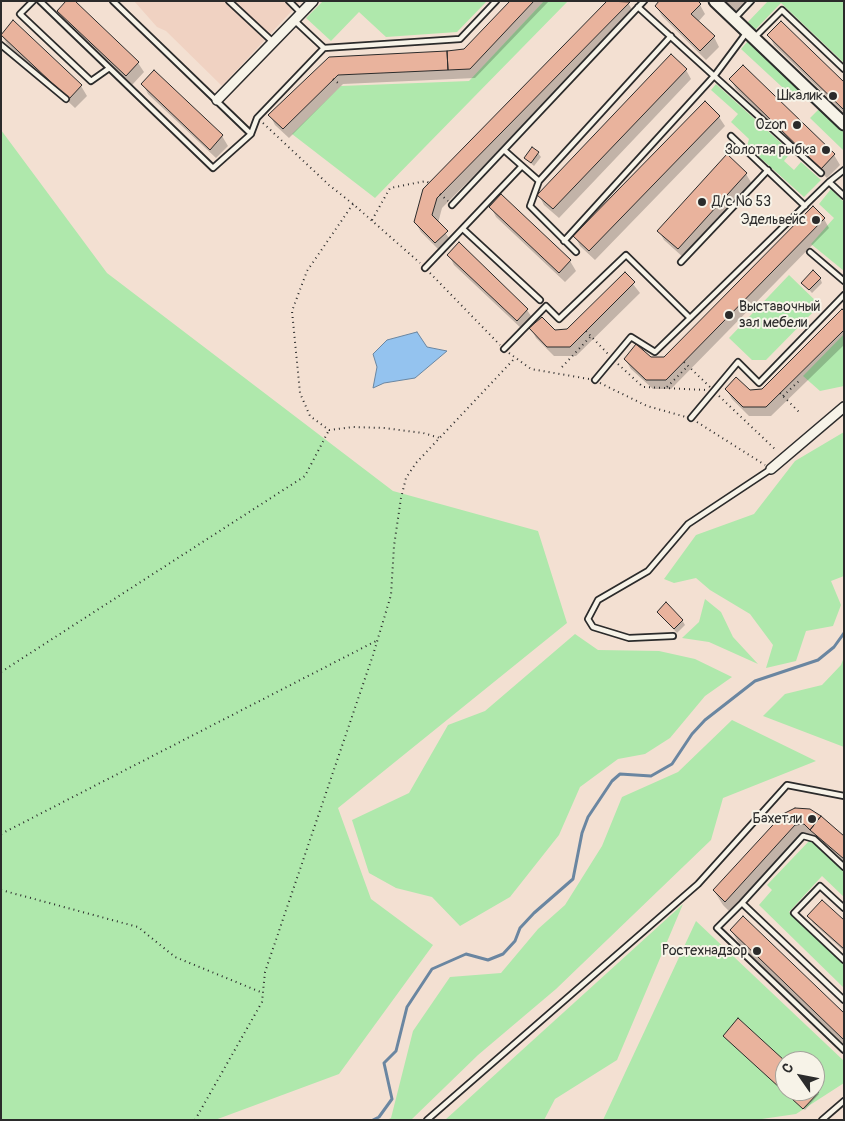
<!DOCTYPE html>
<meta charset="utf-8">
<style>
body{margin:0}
#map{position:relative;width:845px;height:1121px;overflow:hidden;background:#f3e0d2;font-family:Pangolin,sans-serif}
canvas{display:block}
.frame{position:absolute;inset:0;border:2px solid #2b2b2b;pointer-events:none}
.north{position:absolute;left:775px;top:1051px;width:50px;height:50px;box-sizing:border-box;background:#f7f3e8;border:1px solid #a5a39c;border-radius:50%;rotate:303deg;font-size:14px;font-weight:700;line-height:20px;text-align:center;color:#2b2b2b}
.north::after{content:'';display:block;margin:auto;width:18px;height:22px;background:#2b2b2b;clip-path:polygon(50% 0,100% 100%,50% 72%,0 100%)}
</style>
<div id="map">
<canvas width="845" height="1121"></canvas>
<div class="frame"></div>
<div class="north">С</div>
</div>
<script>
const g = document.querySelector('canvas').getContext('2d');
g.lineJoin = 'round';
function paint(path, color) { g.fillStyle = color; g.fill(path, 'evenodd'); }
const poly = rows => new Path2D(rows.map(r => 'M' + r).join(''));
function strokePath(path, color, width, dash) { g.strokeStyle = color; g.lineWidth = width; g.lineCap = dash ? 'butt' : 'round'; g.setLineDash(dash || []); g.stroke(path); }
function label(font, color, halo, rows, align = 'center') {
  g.font = font + ' Pangolin,sans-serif'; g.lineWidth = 4; g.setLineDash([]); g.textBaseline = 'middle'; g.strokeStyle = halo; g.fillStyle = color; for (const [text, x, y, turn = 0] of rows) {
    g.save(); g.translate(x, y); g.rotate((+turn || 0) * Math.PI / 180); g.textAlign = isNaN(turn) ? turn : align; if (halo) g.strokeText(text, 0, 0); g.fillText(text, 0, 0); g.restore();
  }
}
const built = poly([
 [134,1,301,1,222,86,166,31,157,27]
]);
const green = poly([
 [323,1,487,1,457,32,386,37,359,12,331,41,306,18],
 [544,1,568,1,375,198,292,134,341,86,469,81],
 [768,1,844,1,844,63,781,3,755,30,747,23],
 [748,41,803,91,795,99,741,49],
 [716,84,791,152,784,161,794,170,801,162,821,180,804,197,747,146,749,139,731,122,738,114,711,90],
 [821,107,844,128,843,150,810,118],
 [1,130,107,273,393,491,538,531,567,623,338,808,371,899,433,945,339,1074,215,1120,1,1120],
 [831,189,844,202,844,271,811,244,834,218,819,204],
 [789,275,820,305,766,360,752,360,729,338],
 [844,334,844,386,820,391,803,376],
 [844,432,844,576,831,581,841,605,833,626,806,631,796,661,766,668,773,645,750,614,710,590,696,578,674,583,664,579,696,535,754,514,795,461],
 [705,599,721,612,733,637,758,664,709,642,682,638,699,622],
 [575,634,598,650,659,651,695,659,732,677,705,696,670,738,645,754,618,759,580,787,559,835,510,897,460,926,432,897,396,888,369,873,352,820,409,793,448,725,485,711],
 [844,657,844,747,763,716,785,694,822,685,841,665],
 [732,720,816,761,723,798,711,840,556,989,478,1055,411,1120,387,1120,391,1118,413,1031,450,977,501,973,538,929,565,905,602,846,622,797,678,772],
 [810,840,844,871,844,897,822,876,789,912,844,964,844,988,759,905,772,890,767,885],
 [683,904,617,1060,555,1099,544,1120,445,1120],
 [696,921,844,1061,844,1083,796,1114,755,1120,603,1120],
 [785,1061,815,1061,815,1091,785,1091]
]);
const water = poly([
 [417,332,427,347,447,351,415,378,384,383,373,388,377,367,373,354,387,340,417,332]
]);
const shadow = poly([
 [512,1,549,1,475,78,343,84,289,138,275,125,270,115,329,58,465,51],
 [609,1,627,1,634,13,442,208,438,223,452,242,441,252,421,232,415,222],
 [724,1,754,1,739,17],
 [700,5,705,14,698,22,714,37,719,47,706,60,662,16,656,6],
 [58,11,138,63,144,72,132,85,64,20],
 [13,22,81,86,87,96,75,108,7,44,1,34],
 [769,35,844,84,844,113,774,45],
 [743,67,834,155,840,165,827,178,736,89,731,80],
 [686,70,691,79,559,218,544,205,539,195],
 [154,72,222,136,228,146,216,158,148,94,143,84],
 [705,103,719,117,725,126,595,260,580,246,575,236],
 [538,153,541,157,534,166,525,158],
 [746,174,752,184,684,258,664,240,659,231],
 [491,207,570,261,576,271,565,282,496,217],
 [824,219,829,228,671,389,653,389,631,369,625,359,664,358],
 [459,244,527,310,533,319,523,330,454,265,449,255],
 [625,274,640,293,576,356,554,356,536,338,531,328,554,332,568,330],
 [820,278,822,283,812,293,803,283],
 [844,313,844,345,771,416,749,416,732,399,726,389,749,392,763,390],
 [658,612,682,620,685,625,677,633],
 [784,815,844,839,844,865,813,838,804,840,734,916,723,905,714,891],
 [809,916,844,922,844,951,813,923],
 [731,930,844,1015,844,1045,740,945],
 [725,1038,785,1063,785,1091,815,1090,819,1094,805,1110]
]);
const stream = poly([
 [373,1120,379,1117,392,1099,384,1063,396,1051,407,1007,432,969,466,954,488,960,503,954,515,941,520,928,534,913,573,879,582,833,588,817,612,781,620,774,651,776,672,764,692,734,705,720,755,681,818,660,834,647,844,633]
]);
const building = poly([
 [66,1,75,1,139,62,126,76,57,11,66,1],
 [510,1,534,1,470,69,448,70,447,51,464,49,510,1],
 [607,1,630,2,437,198,432,215,448,231,435,243,414,222,423,189,607,1],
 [659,1,698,1,701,4,691,14,715,36,700,51,655,6,659,1],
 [13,20,82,85,69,99,1,35,13,20],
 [781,21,844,82,844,110,767,35,781,21],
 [447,51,448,70,338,75,283,129,268,115,329,57,447,51],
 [671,54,687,69,553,209,537,195,671,54],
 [743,65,835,154,821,169,729,79,743,65],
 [154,70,223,135,210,150,141,84,154,70],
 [705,101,720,116,589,251,573,236,705,101],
 [532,147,539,152,531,163,524,158,532,147],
 [727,154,747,173,678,249,657,231,727,154],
 [501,194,571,260,559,273,489,207,501,194],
 [813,206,825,218,666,380,646,380,624,359,636,344,651,357,664,357,813,206],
 [459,242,528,309,517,321,447,255,459,242],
 [813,270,821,278,809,290,801,283,813,270],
 [625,272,635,282,570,347,547,347,529,328,542,317,555,330,567,329,625,272],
 [842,309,844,311,844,330,766,407,743,407,725,389,736,377,750,390,762,389,842,309],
 [666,602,683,620,674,629,657,612,666,602],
 [795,808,810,809,821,816,810,830,804,824,795,825,783,814,795,808],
 [783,814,795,825,725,902,713,890,783,814],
 [821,816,844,836,844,859,810,830,821,816],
 [822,900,844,920,844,949,807,916,822,900],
 [743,916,844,1013,844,1040,730,930,743,916],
 [738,1018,785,1061,785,1091,815,1091,815,1088,819,1092,803,1109,723,1036,738,1018]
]);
const path = poly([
 [333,79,338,83],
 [263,123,329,185,353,204,420,263],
 [440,194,448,201],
 [353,204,307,271,292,311,300,393,310,416,329,430,353,427,384,428,423,433,440,438],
 [372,220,390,188,426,181,429,183],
 [430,273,500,345],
 [586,331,608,354],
 [509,353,531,369,589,379],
 [684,362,710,387],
 [618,364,643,387,707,390],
 [562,367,591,336],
 [600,383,647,406,686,417],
 [667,387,688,366],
 [780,393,801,414],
 [719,396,777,451],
 [783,396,799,381],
 [697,422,765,465],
 [1,672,305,476,329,430],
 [1,834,378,640],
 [1,890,138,927,175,957,263,993],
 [195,1120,262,1002,265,972,373,655,391,595,394,546,401,498,406,478,416,463,515,358]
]);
const service = poly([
 [33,1,20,14,91,81,108,69],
 [40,1,213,168,251,134],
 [113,1,251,134,257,118,324,48,460,39,496,1],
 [229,1,273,42],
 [289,1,301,13],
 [638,7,821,173],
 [735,18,751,1],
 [294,20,324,48],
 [755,37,782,10,844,69],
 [1,45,66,99],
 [731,136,805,206],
 [504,150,539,181,530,206,576,252],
 [844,170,829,182,844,196],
 [539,181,671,36],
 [452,205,644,1],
 [463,229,540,300],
 [564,241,715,75,747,32],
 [810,252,844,281],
 [681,262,768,170],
 [425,268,522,166],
 [504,349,546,306,559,319,626,255,690,318,829,182],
 [595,380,631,337,655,352,690,318],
 [691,418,738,362,759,383,844,295],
 [673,636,629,638,593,627,588,619,598,600,648,571,688,524,771,469],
 [844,867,814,839,803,836,742,903,844,1000],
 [742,903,717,928,844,1050],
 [844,908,820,886,794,913,844,960],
 [427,1120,698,884,787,785,844,796],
 [822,1120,844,1101]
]);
const minor = poly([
 [217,100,313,1],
 [771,469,844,407]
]);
const tertiary = poly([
 [715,1,844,124]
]);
const markers = [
 [833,96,5,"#2b2b2b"],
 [797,125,5,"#2b2b2b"],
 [826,150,5,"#2b2b2b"],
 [702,202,5,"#2b2b2b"],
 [816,220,5,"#2b2b2b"],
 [729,315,5,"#2b2b2b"],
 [812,819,5,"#2b2b2b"],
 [757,951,5,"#2b2b2b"]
];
const poiNames = [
 ["Шкалик",823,96],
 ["Ozon",787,125],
 ["Золотая рыбка",816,150],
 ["Д/с № 53",712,202,"left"],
 ["Эдельвейс",806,220],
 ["Выставочный",739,307,"left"],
 ["зал мебели",739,323,"left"],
 ["Бахетли",802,819],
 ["Ростехнадзор",747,951]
];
paint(built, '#f0d2c2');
paint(green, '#afe8ac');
paint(water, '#94c3ef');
strokePath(water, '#6a86a1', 1);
paint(shadow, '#0003');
strokePath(stream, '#6a86a1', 3);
paint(building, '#e9b39d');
strokePath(building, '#2b2b2b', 1);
strokePath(service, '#2b2b2b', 8);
strokePath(minor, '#2b2b2b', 12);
strokePath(tertiary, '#2b2b2b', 15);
strokePath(path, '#2b2b2b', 2, [1, 4]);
strokePath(service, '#f7f3e8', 4.5);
strokePath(minor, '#f7f3e8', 9);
strokePath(tertiary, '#f7f3e8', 11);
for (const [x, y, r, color] of markers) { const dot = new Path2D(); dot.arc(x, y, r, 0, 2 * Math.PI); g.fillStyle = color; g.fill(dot); strokePath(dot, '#f7f3e8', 2); }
label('14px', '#2b2b2b', '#f7f3e8', poiNames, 'right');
</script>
